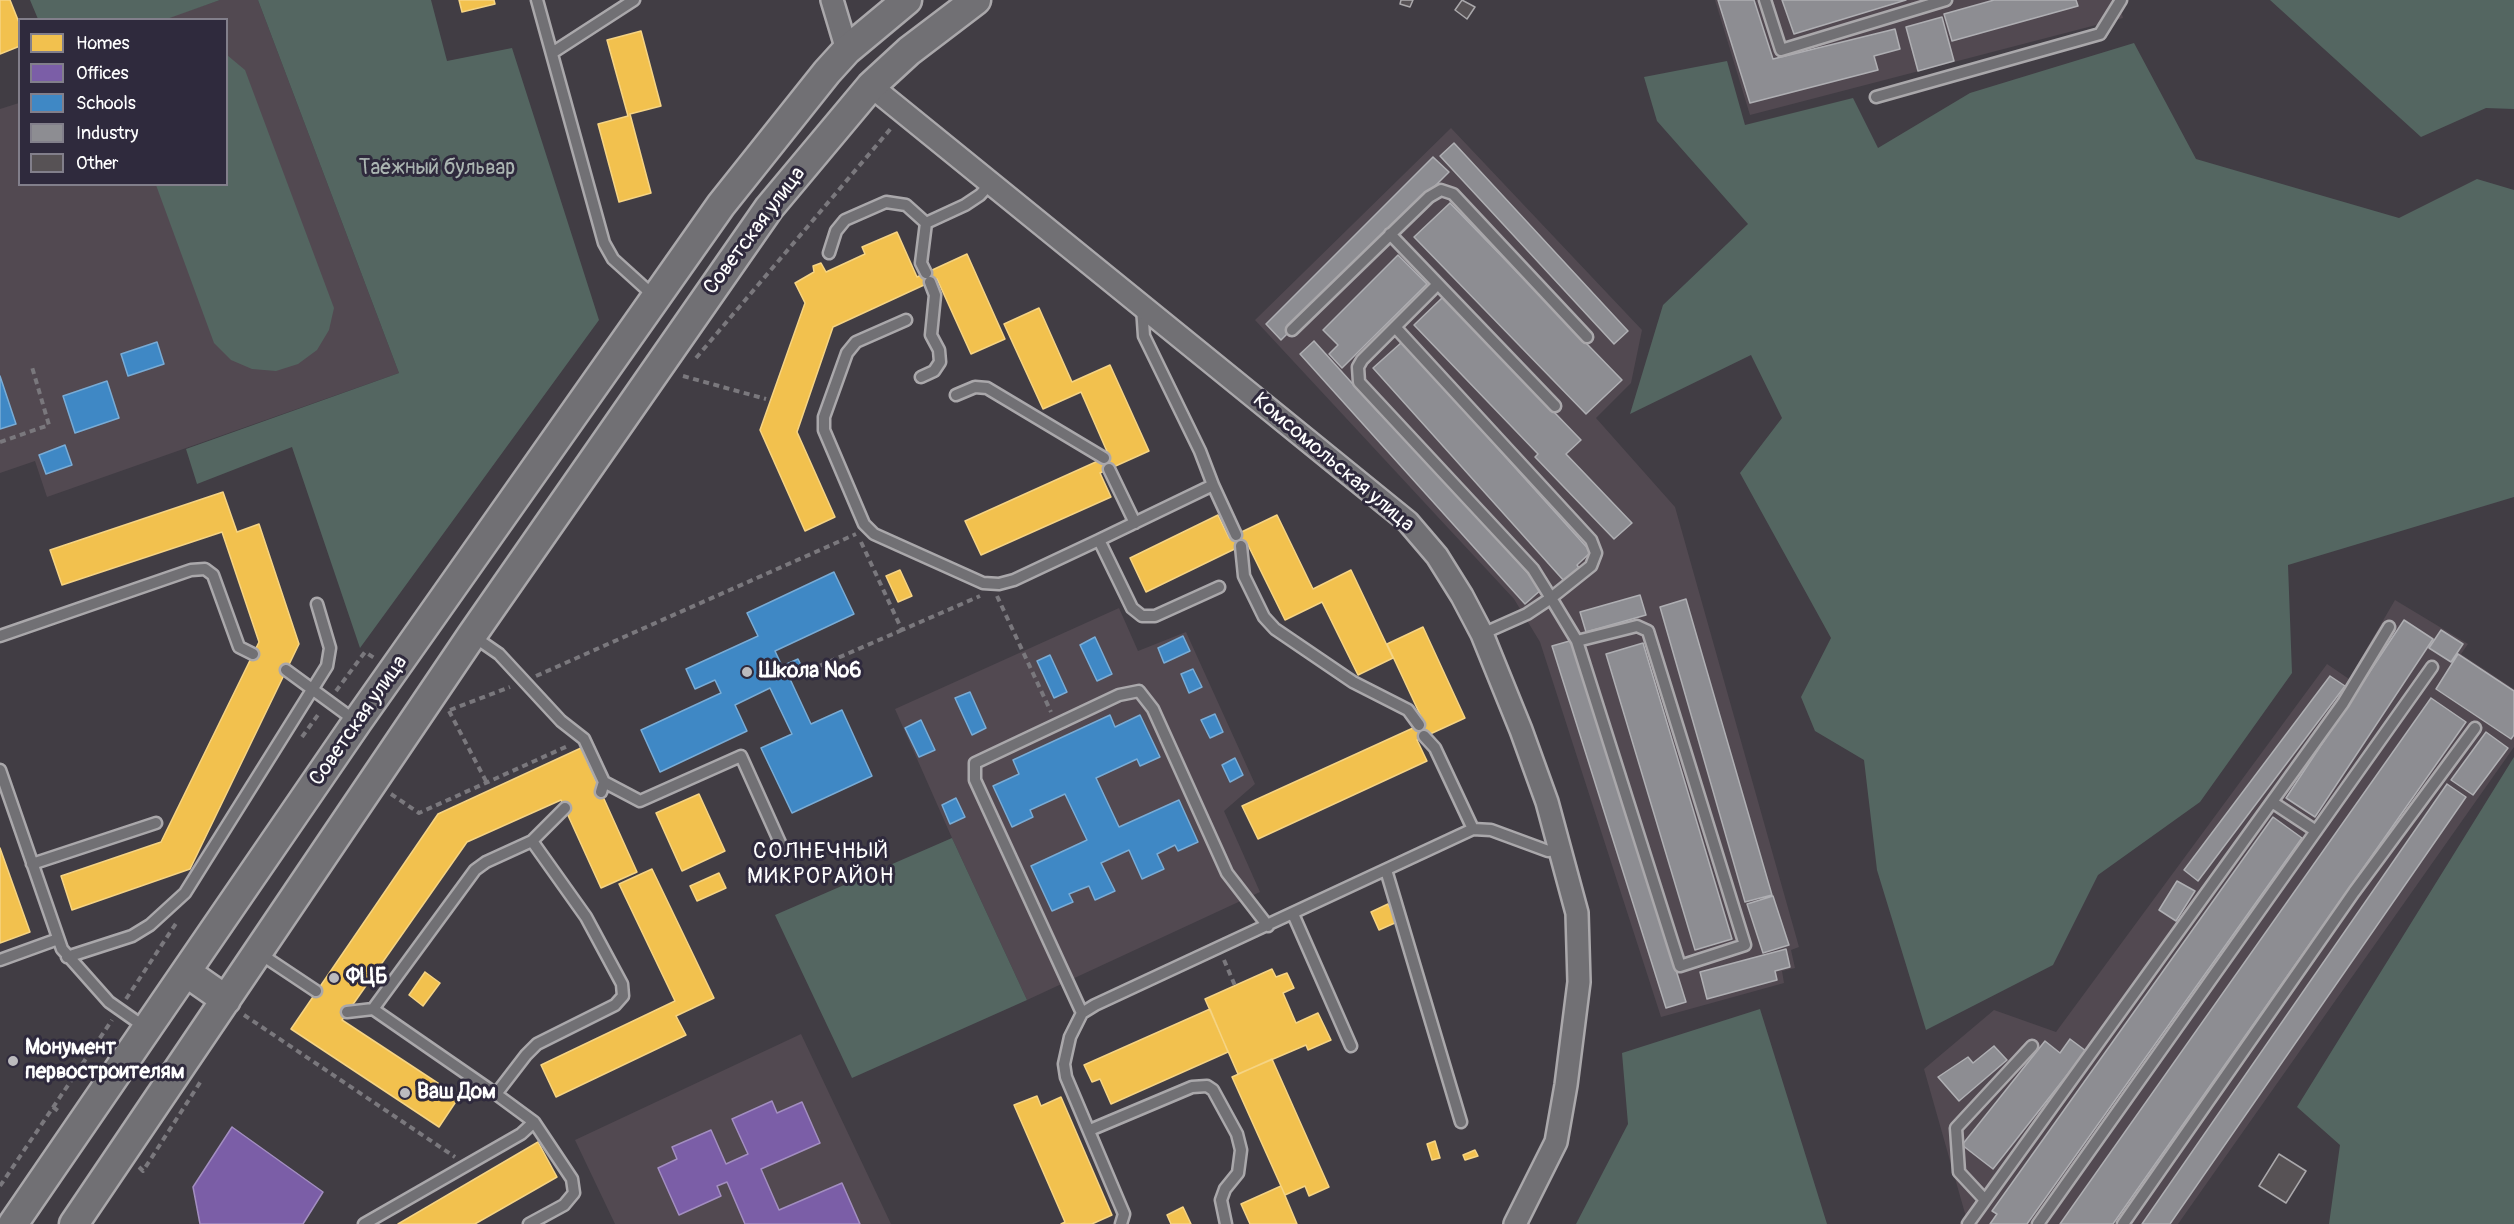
<!DOCTYPE html>
<meta charset="utf-8">
<style>
body{margin:0}
#map{position:relative;width:2514px;height:1224px;overflow:hidden;background:#413d44;font-family:Pangolin,sans-serif}
canvas{display:block}
.legend{position:absolute;left:18px;top:18px;width:210px;height:168px;box-sizing:border-box;background:#2f2a3d;border:2px solid #827f8b;margin:0;padding:8px 10px;list-style:none;font-size:18px;color:#fff}
.legend li{display:flex;align-items:center;gap:12px;height:30px}
.legend b{width:30px;border:2px solid #827f8b}
</style>
<div id="map">
<canvas width="2514" height="1224"></canvas>
<ul class="legend">
<li><b style="height:16px;background:#f2c14e"></b>Homes</li>
<li><b style="height:16px;background:#7b5ea7"></b>Offices</li>
<li><b style="height:16px;background:#3f88c5"></b>Schools</li>
<li><b style="height:16px;background:#8d8d92"></b>Industry</li>
<li><b style="height:16px;background:#575255"></b>Other</li>
</ul>
</div>
<script>
const g = document.querySelector('canvas').getContext('2d');
g.lineJoin = 'round';
function paint(path, color) { g.fillStyle = color; g.fill(path, 'evenodd'); }
const poly = rows => new Path2D(rows.map(r => 'M' + r).join(''));
function strokePath(path, color, width, dash) { g.strokeStyle = color; g.lineWidth = width; g.lineCap = dash ? 'butt' : 'round'; g.setLineDash(dash || []); g.stroke(path); }
function label(font, color, halo, rows, align = 'center') {
  g.font = font + ' Pangolin,sans-serif'; g.lineWidth = 6; g.setLineDash([]); g.textBaseline = 'middle'; g.strokeStyle = halo; g.fillStyle = color; for (const [text, x, y, turn = 0] of rows) {
    g.save(); g.translate(x, y); g.rotate((+turn || 0) * Math.PI / 180); g.textAlign = isNaN(turn) ? turn : align; if (halo) g.strokeText(text, 0, 0); g.fillText(text, 0, 0); g.restore();
  }
}
const built = poly([
 [220,0,258,0,399,373,47,497,35,461,0,473,0,109,19,103,20,184,226,184,226,20,164,19],
 [1715,0,2118,0,2123,18,1750,115],
 [1451,128,1642,330,1631,383,1596,418,1675,507,1799,947,1791,950,1795,968,1782,971,1784,983,1661,1017,1540,642,1514,599,1255,320],
 [2395,600,2468,644,2461,654,2514,689,2514,747,2178,1224,1968,1224,1924,1069,1994,1010,2056,1032,2327,664,2349,679],
 [1119,608,1138,651,1186,632,1255,784,1224,811,1260,892,1027,1000,952,838,895,709],
 [801,1034,891,1224,615,1224,575,1140]
]);
const green = poly([
 [30,0,220,0,164,20,38,19],
 [258,0,431,0,447,61,512,48,599,320,360,648,292,447,197,484,186,449,399,373],
 [2270,0,2514,0,2514,109,2486,108,2421,137],
 [2134,43,2196,159,2399,218,2477,179,2514,190,2514,497,2288,565,2292,673,2200,802,2098,875,2053,965,1926,1030,1877,870,1864,760,1815,731,1801,697,1831,638,1740,473,1782,418,1751,355,1630,414,1663,305,1748,224,1657,121,1644,77,1727,61,1745,125,1853,98,1878,148,1970,93],
 [227,55,245,70,334,308,329,330,317,350,298,364,276,371,252,369,231,360,214,343,156,185,226,184],
 [2514,757,2514,1224,2329,1224,2340,1145,2297,1107],
 [952,838,1027,1000,852,1078,775,915],
 [1760,1009,1827,1224,1576,1224,1628,1124,1622,1053]
]);
const homes = poly([
 [0,0,10,0,20,25,20,46,0,54,0,0],
 [459,0,494,0,495,4,462,12,459,0],
 [641,31,661,106,630,114,651,193,619,202,598,124,628,116,607,40,641,31],
 [897,232,917,277,967,254,1005,339,971,354,937,279,833,327,797,432,835,517,805,531,760,430,805,303,795,283,814,272,813,266,821,263,826,272,865,254,862,247,897,232],
 [1039,308,1072,382,1110,365,1149,451,1100,473,1111,497,981,555,965,521,1109,456,1081,392,1043,409,1004,324,1039,308],
 [223,492,237,532,259,524,299,644,190,869,72,910,61,876,161,842,259,642,222,532,62,585,50,550,223,492],
 [1218,515,1229,538,1277,515,1313,589,1351,570,1393,658,1358,675,1322,602,1285,620,1247,543,1146,592,1130,558,1218,515],
 [900,570,912,596,898,602,886,576,900,570],
 [1423,627,1465,718,1417,740,1427,761,1258,839,1242,806,1424,723,1387,644,1423,627],
 [581,748,637,872,601,888,561,800,467,842,342,1020,459,1097,439,1127,291,1029,438,814,581,748],
 [699,794,725,851,682,871,656,813,699,794],
 [0,848,30,932,0,943,0,848],
 [652,869,714,998,676,1016,686,1035,556,1097,541,1065,675,1001,619,884,652,869],
 [719,873,726,888,697,901,690,886,719,873],
 [1388,904,1397,922,1379,930,1371,912,1388,904],
 [1272,969,1276,977,1287,973,1294,988,1283,993,1296,1023,1318,1013,1331,1040,1308,1050,1306,1045,1238,1074,1205,999,1272,969],
 [425,972,440,983,423,1006,409,995,425,972],
 [1210,1009,1228,1052,1111,1104,1100,1079,1092,1082,1084,1065,1210,1009],
 [1272,1059,1329,1187,1309,1196,1305,1186,1285,1195,1232,1077,1272,1059],
 [1037,1096,1041,1106,1061,1097,1112,1215,1092,1224,1061,1224,1065,1222,1014,1105,1037,1096],
 [1435,1141,1440,1158,1432,1160,1427,1144,1435,1141],
 [538,1142,557,1177,475,1224,398,1224,538,1142],
 [1475,1150,1478,1156,1465,1160,1463,1155,1475,1150],
 [1281,1186,1297,1224,1250,1224,1241,1204,1281,1186],
 [1183,1207,1191,1224,1171,1224,1167,1215,1183,1207]
]);
const offices = poly([
 [772,1101,777,1113,802,1102,820,1143,761,1169,779,1210,842,1183,860,1224,745,1224,727,1182,717,1186,721,1196,679,1215,658,1168,677,1159,672,1147,711,1130,726,1164,748,1154,732,1119,772,1101],
 [232,1127,323,1192,303,1224,200,1224,193,1187,232,1127]
]);
const schools = poly([
 [157,342,164,364,128,376,121,354,157,342],
 [0,376,16,424,0,429,0,376],
 [107,381,119,418,75,433,63,396,107,381],
 [65,445,72,465,46,474,39,455,65,445],
 [834,572,854,614,775,651,782,666,798,659,805,673,790,679,811,724,842,710,872,776,792,813,761,748,792,734,770,688,735,705,747,731,660,772,641,730,721,693,715,680,695,689,686,669,758,636,747,613,834,572],
 [1183,636,1190,651,1164,663,1158,648,1183,636],
 [1095,637,1112,674,1097,681,1080,645,1095,637],
 [1050,655,1067,692,1054,698,1037,661,1050,655],
 [1193,669,1202,687,1189,693,1181,674,1193,669],
 [970,692,986,728,972,735,955,698,970,692],
 [1215,714,1223,732,1210,738,1201,720,1215,714],
 [1110,715,1115,727,1140,715,1160,757,1140,766,1137,759,1096,778,1119,827,1179,800,1198,842,1178,851,1175,845,1157,854,1164,869,1142,879,1129,850,1101,863,1115,891,1095,900,1089,886,1069,894,1073,902,1052,911,1031,866,1087,840,1065,794,1030,810,1033,817,1012,827,993,786,1019,774,1013,760,1110,715],
 [921,720,935,750,919,757,905,728,921,720],
 [1235,758,1243,775,1230,782,1222,765,1235,758],
 [956,798,965,817,950,824,942,805,956,798]
]);
const industry = poly([
 [1718,0,1754,0,1773,59,1895,29,1900,49,1874,56,1878,70,1750,103,1718,0],
 [1782,0,1906,0,1794,34,1782,0],
 [1994,0,2076,0,2078,6,1952,41,1944,14,1994,0],
 [1942,17,1954,61,1918,71,1906,27,1942,17],
 [1454,143,1628,331,1614,344,1440,156,1454,143],
 [1433,157,1449,172,1281,340,1266,324,1433,157],
 [1450,203,1622,380,1586,414,1414,237,1450,203],
 [1398,255,1427,284,1342,368,1329,354,1338,345,1323,330,1398,255],
 [1443,297,1581,440,1566,454,1632,523,1614,539,1535,457,1538,454,1414,325,1443,297],
 [1314,341,1379,413,1382,411,1542,589,1525,604,1300,354,1314,341],
 [1402,342,1591,552,1577,565,1580,569,1565,582,1373,368,1402,342],
 [1640,595,1646,615,1586,632,1580,612,1640,595],
 [1686,599,1772,895,1745,902,1660,607,1686,599],
 [2404,620,2433,639,2315,817,2286,798,2404,620],
 [2441,630,2463,644,2451,662,2429,648,2441,630],
 [1573,640,1686,1002,1666,1008,1552,646,1573,640],
 [1643,643,1732,939,1695,950,1606,654,1643,643],
 [2458,654,2514,691,2514,735,2511,739,2436,689,2458,654],
 [2330,676,2345,686,2198,881,2184,870,2330,676],
 [2431,698,2466,722,2113,1224,2060,1224,2431,698],
 [2486,732,2508,748,2473,795,2451,780,2486,732],
 [2447,784,2466,797,2170,1224,2142,1224,2447,784],
 [2273,817,2302,838,2027,1224,1990,1224,1997,1214,1992,1211,2273,817],
 [2177,881,2195,891,2176,921,2159,910,2177,881],
 [1773,896,1789,945,1763,953,1747,904,1773,896],
 [1786,949,1790,967,1775,971,1777,980,1707,999,1700,972,1786,949],
 [2070,1039,2086,1051,1993,1169,1962,1145,2045,1041,2060,1053,2070,1039],
 [1994,1046,2007,1060,1959,1101,1938,1077,1968,1057,1973,1063,1994,1046]
]);
const building = poly([
 [1401,0,1413,0,1410,7,1400,4,1401,0],
 [1462,0,1475,7,1467,19,1455,10,1462,0],
 [2279,1154,2306,1171,2286,1203,2259,1186,2279,1154]
]);
const path = poly([
 [696,358,893,126],
 [683,376,766,399],
 [0,442,49,425,32,367],
 [861,542,902,630,980,596],
 [997,596,1051,712],
 [810,670,902,630],
 [536,676,856,534],
 [336,691,365,652,376,659],
 [450,710,510,687],
 [449,711,487,783],
 [302,737,320,712],
 [391,794,419,813,570,745],
 [1224,960,1236,988],
 [126,999,177,922],
 [244,1015,455,1157],
 [53,1107,61,1113],
 [139,1167,143,1171,201,1081],
 [0,1186,112,1020]
]);
const lane = poly([
 [537,0,604,243,613,259,655,297],
 [1765,0,1781,50,1946,0],
 [552,53,634,0],
 [1876,97,2100,34,2121,0],
 [1390,234,1555,406],
 [829,253,836,231,845,220,886,202,906,205,926,223],
 [926,273,921,263,926,223,965,205,980,195,990,184],
 [1142,307,1144,336,1200,451,1213,485,1099,540,1132,608,1142,616,1155,616,1219,587],
 [906,320,856,342,847,353,824,417,824,430,864,524,874,534,983,583,999,584,1014,580,1099,540],
 [1395,327,1591,540,1596,553,1591,566,1551,598,1533,569,1359,382,1358,367,1362,360,1438,284],
 [1292,330,1429,197,1441,190,1453,194,1587,337],
 [921,377,934,371,940,362,939,350,931,335,935,295,930,282],
 [956,395,975,387,987,388,1104,458],
 [1109,469,1135,523],
 [1213,485,1236,535],
 [1241,546,1244,576,1264,617,1275,629,1353,682,1408,710,1419,725],
 [1482,634,1527,614,1551,598,1577,641,1680,966,1745,945,1648,631,1637,626,1577,641],
 [0,636,191,570,205,569,213,575,239,647,253,654],
 [473,636,499,654,561,721,584,739,604,782,601,792],
 [286,670,357,722],
 [1424,736,1435,748,1473,829],
 [0,770,62,949,109,1002,146,1028],
 [604,782,640,801,741,756,781,845],
 [2272,802,2316,831],
 [532,841,586,917,622,984,623,996,615,1005,537,1044,526,1055,496,1094,534,1122],
 [32,864,156,823],
 [1386,870,1461,1122],
 [1293,914,1351,1046],
 [259,953,316,991],
 [67,957,132,936,150,925,185,893,327,666,330,648,317,604],
 [0,960,58,939],
 [347,1012,373,1009],
 [1082,1013,975,780,975,763,1119,695,1139,691,1153,709,1227,873,1268,926],
 [496,1094,373,1009,475,870,486,862,532,841,565,808],
 [1090,1130,1192,1087,1207,1086,1213,1090,1237,1134,1241,1150,1238,1173,1225,1189,1221,1200,1226,1224],
 [1985,1200,1959,1172,1956,1128,2032,1046],
 [364,1224,521,1134,534,1122,572,1179,574,1193,564,1205,529,1224],
 [1121,1224,1124,1214,1066,1077,1064,1064,1070,1037,1082,1013,1095,1005,1473,829,1491,830,1548,851,1561,849],
 [1968,1224,2343,703,2389,627],
 [2038,1224,2432,667],
 [2123,1224,2354,892,2475,728]
]);
const street = poly([
 [832,0,847,50],
 [871,86,1408,522,1437,556,1462,596,1482,634,1521,730,1547,802,1577,913,1579,982,1566,1085,1556,1142,1515,1224]
]);
const secondary = poly([
 [186,972,226,1000],
 [13,1224,357,722,721,205,827,72,847,50,907,0],
 [74,1224,472,635,769,208,871,86,909,51,976,0]
]);
const markers = [
 [747,672,6,"#bcbbbe"],
 [334,978,6,"#bcbbbe"],
 [13,1061,6,"#bcbbbe"],
 [405,1093,6,"#bcbbbe"]
];
const parkNames = [
 ["Таёжный бульвар",437,169]
];
const streetNames = [
 ["Советская улица",755,231,-53],
 ["Комсомольская улица",1333,463,40],
 ["Советская улица",359,721,-55]
];
const poiNames = [
 ["Школа №6",759,672],
 ["ФЦБ",346,978],
 ["Монумент",25,1049],
 ["первостроителям",25,1073],
 ["Ваш Дом",417,1093]
];
const neighbourhoodNames = [
 ["СОЛНЕЧНЫЙ",821,852],
 ["МИКРОРАЙОН",821,877]
];
paint(built, '#524951');
paint(green, '#546661');
paint(homes, '#f2c14e');
strokePath(homes, '#f6d483', 1.5);
paint(offices, '#7b5ea7');
strokePath(offices, '#a38ec1', 1.5);
paint(schools, '#3f88c5');
strokePath(schools, '#79acd6', 1.5);
paint(industry, '#8d8d92');
strokePath(industry, '#afafb3', 1.5);
paint(building, '#575255');
strokePath(building, '#aaa8ab', 1.5);
strokePath(lane, '#aaa8ab', 15);
strokePath(street, '#aaa8ab', 26);
strokePath(secondary, '#aaa8ab', 33);
strokePath(path, '#7a787d', 4, [6, 4.5]);
strokePath(lane, '#717074', 10);
strokePath(street, '#717074', 21);
strokePath(secondary, '#717074', 28);
for (const [x, y, r, color] of markers) { const dot = new Path2D(); dot.arc(x, y, r, 0, 2 * Math.PI); g.fillStyle = color; g.fill(dot); strokePath(dot, '#2f2a3d', 2); }
label('21px', '#abb6b2', '#2f2a3d', parkNames);
label('21px', '#fff', '#2f2a3d', streetNames);
label('bold 21px', '#fff', '#2f2a3d', poiNames, 'left');
g.letterSpacing = '1.5px';
label('22px', '#fff', '#2f2a3d', neighbourhoodNames);
g.letterSpacing = '0px';
</script>
